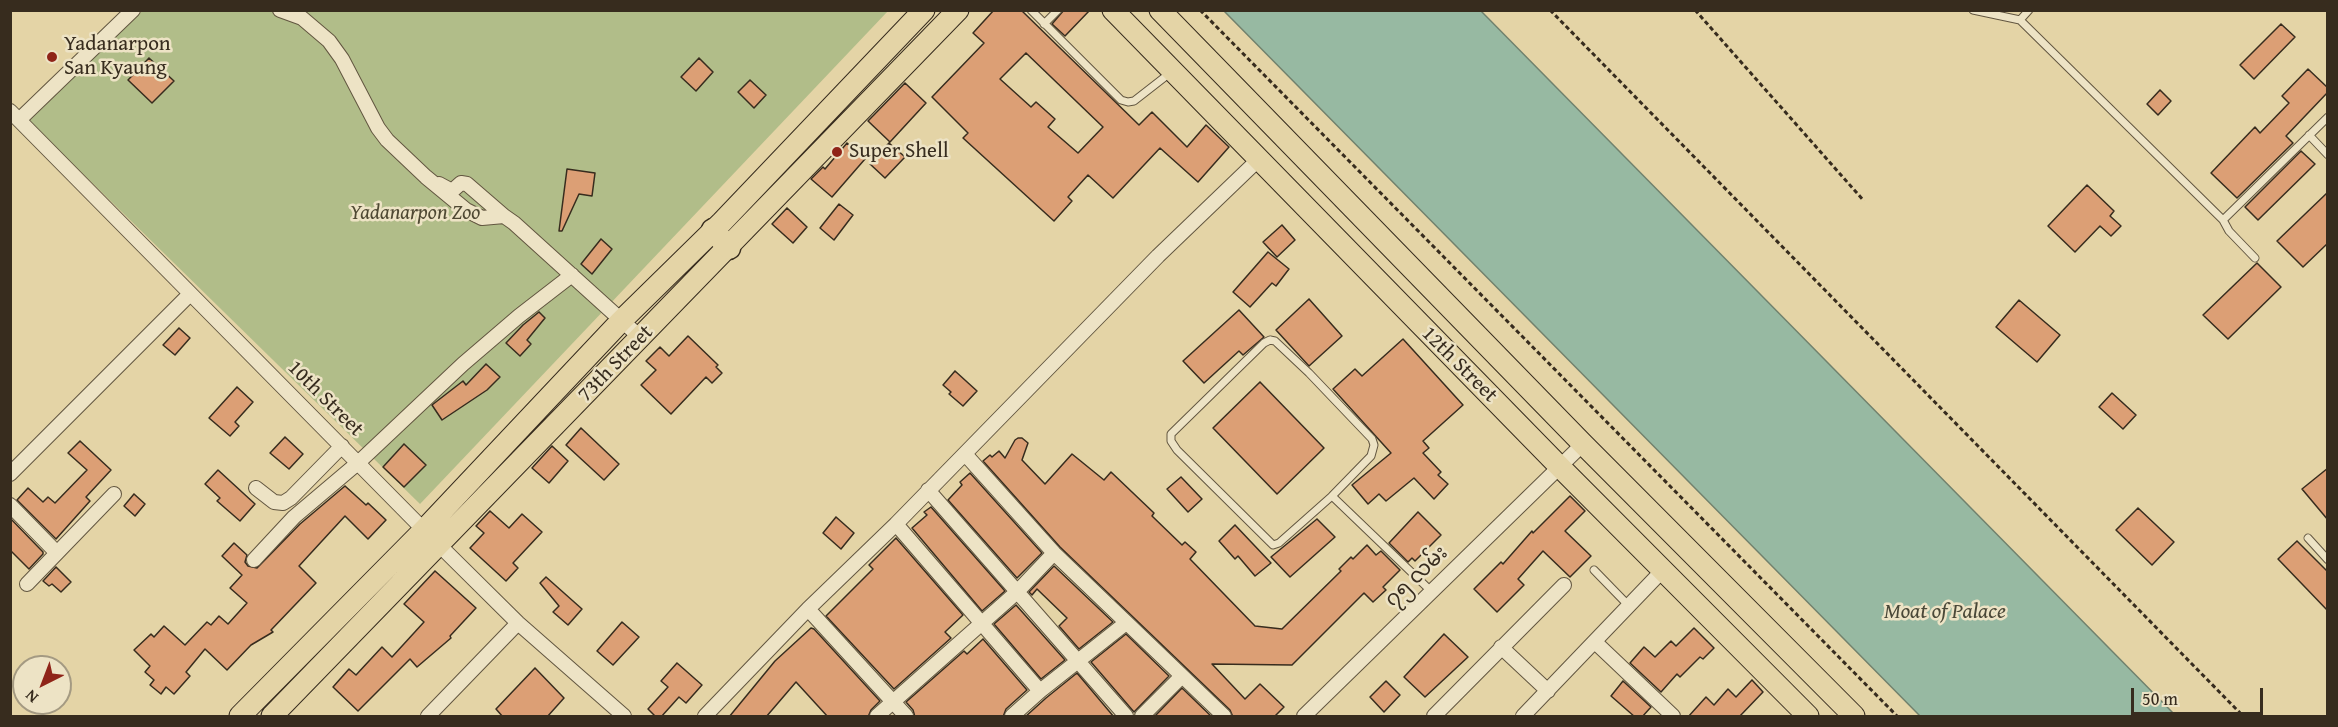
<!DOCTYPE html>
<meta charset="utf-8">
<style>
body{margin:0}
#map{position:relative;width:2338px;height:727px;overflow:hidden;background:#e4d4a6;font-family:"Gentium Book Plus",serif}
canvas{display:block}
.frame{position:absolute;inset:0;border:12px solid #372c1e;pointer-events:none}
.north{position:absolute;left:12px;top:655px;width:60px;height:60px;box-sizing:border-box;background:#ede3c5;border:2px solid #a49a82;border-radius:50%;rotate:222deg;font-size:16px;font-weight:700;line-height:24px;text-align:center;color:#372c1e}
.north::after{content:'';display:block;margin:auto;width:21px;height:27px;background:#8f2418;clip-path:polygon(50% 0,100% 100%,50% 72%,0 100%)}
.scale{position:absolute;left:2131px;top:688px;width:132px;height:27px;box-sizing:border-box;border:3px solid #372c1e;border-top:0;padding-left:8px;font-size:18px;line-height:21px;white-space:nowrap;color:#372c1e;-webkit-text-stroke:4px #ede3c5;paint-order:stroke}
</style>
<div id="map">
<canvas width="2338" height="727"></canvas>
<div class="frame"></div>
<div class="north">N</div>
<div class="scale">50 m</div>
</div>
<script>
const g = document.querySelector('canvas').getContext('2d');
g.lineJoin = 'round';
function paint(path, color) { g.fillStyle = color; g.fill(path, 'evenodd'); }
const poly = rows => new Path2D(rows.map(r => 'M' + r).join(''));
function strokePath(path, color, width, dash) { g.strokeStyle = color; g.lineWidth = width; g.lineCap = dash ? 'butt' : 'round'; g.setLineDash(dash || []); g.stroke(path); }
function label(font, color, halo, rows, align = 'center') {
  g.font = font + ' "Gentium Book Plus","Noto Sans Myanmar",serif'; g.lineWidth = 5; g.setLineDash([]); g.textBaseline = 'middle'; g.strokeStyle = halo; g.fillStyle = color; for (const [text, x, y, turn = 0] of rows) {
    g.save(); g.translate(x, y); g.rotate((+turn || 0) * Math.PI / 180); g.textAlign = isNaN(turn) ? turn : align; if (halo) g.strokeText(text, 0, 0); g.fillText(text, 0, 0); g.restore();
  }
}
const green = poly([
 [142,11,888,11,420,504,29,121]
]);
const water = poly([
 [1224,11,1481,11,2176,716,1920,716,1224,11]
]);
const building = poly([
 [994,10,1021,10,1139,125,1152,112,1187,147,1206,125,1229,147,1198,182,1160,148,1113,198,1088,175,1068,197,1072,201,1054,221,963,138,968,133,932,97,984,43,973,33,994,10],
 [1026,53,1103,127,1078,153,1048,127,1055,119,1036,102,1031,107,1000,79,1026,53],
 [1064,10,1090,10,1065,36,1052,24,1064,10],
 [2281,24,2295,37,2254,79,2240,65,2281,24],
 [149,58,174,81,152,103,128,80,149,58],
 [699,58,713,72,696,91,681,77,699,58],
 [2308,69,2328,88,2328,92,2286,136,2293,143,2237,198,2211,173,2255,127,2260,133,2289,103,2282,96,2308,69],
 [750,80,766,95,754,108,738,92,750,80],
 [905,83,926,103,890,142,868,121,905,83],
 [2160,90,2171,101,2158,115,2147,104,2160,90],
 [847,143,865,159,832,197,811,179,823,167,825,169,847,143],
 [889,143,905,157,885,178,870,164,889,143],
 [2301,151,2315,164,2258,220,2245,207,2301,151],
 [567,169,595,173,592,196,579,194,562,231,559,231,567,169],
 [2087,185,2114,211,2110,216,2121,226,2111,236,2100,226,2075,252,2048,226,2087,185],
 [2328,192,2328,243,2303,267,2277,241,2328,192],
 [839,204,853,215,834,240,820,228,839,204],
 [787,208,807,227,793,243,772,224,787,208],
 [1282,225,1295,240,1277,257,1263,242,1282,225],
 [601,239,612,249,592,274,581,264,601,239],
 [1268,252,1289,269,1276,286,1272,283,1250,307,1233,292,1268,252],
 [2257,263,2281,287,2228,339,2203,315,2257,263],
 [1309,299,1342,336,1309,366,1276,330,1309,299],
 [2019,300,2060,335,2037,362,1996,327,2019,300],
 [1239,310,1264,337,1243,355,1239,351,1204,383,1183,361,1239,310],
 [539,312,545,318,527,340,531,344,520,356,506,343,523,325,539,312],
 [179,328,190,338,175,355,163,345,179,328],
 [688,336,718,365,716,367,722,373,712,383,706,377,671,414,641,385,656,370,646,361,660,347,669,356,688,336],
 [1403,339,1463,405,1423,441,1429,448,1423,453,1441,472,1438,475,1448,484,1434,499,1414,478,1386,501,1379,494,1368,504,1352,485,1391,453,1333,389,1355,369,1362,376,1403,339],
 [486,364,500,377,487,390,442,420,432,405,463,381,466,385,486,364],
 [955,371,977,391,963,406,949,394,951,392,943,385,955,371],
 [1260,382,1324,448,1277,494,1213,428,1260,382],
 [237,387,253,402,235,422,239,426,230,436,209,418,237,387],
 [2112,393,2136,415,2123,429,2099,407,2112,393],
 [581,428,619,464,604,480,566,445,581,428],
 [285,437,303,454,289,469,270,453,285,437],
 [1018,438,1022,438,1028,443,1022,460,1045,484,1072,454,1104,480,1111,472,1154,513,1152,516,1182,545,1185,542,1196,552,1190,559,1255,626,1282,629,1341,571,1339,569,1351,557,1353,559,1367,545,1376,555,1381,551,1400,570,1383,587,1386,590,1373,602,1364,593,1292,665,1212,664,1245,699,1260,684,1284,707,1274,717,1233,717,1230,710,1060,547,983,461,990,455,992,457,999,451,1005,458,1015,440,1018,438],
 [80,441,111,470,86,497,90,501,56,539,17,500,28,488,43,502,48,497,55,503,87,470,68,453,80,441],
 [404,444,426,465,404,487,383,467,404,444],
 [552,446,568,461,549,483,532,468,552,446],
 [2328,468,2328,520,2302,489,2328,468],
 [218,470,255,504,240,521,217,501,220,498,205,484,218,470],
 [970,473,1042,553,1017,578,948,500,962,485,960,482,970,473],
 [1181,477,1202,499,1188,512,1167,489,1181,477],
 [345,486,366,505,368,503,386,520,368,539,345,516,299,566,316,583,271,630,273,632,251,645,227,670,205,649,186,672,190,676,174,694,166,687,161,694,150,685,154,680,145,672,150,666,134,650,151,634,154,637,164,626,185,645,207,622,211,625,219,616,228,624,247,603,230,588,242,575,222,556,234,543,247,555,245,562,248,566,257,568,300,524,345,486],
 [134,494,145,504,135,516,124,506,134,494],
 [1570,496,1585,511,1565,531,1591,556,1570,577,1543,551,1518,579,1524,585,1497,612,1474,589,1501,562,1503,564,1532,531,1533,533,1570,496],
 [931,507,1005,591,982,611,912,528,927,515,924,512,931,507],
 [2138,508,2174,542,2152,565,2116,530,2138,508],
 [490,511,509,528,522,514,542,532,513,563,518,568,506,581,470,548,484,533,476,526,490,511],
 [1418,512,1441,535,1415,561,1412,558,1408,562,1389,543,1418,512],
 [836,517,854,533,841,549,823,533,836,517],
 [10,518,43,552,43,554,29,569,10,550,10,518],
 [1317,519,1335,537,1290,577,1271,557,1317,519],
 [1235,525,1271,563,1255,576,1238,556,1235,559,1219,541,1235,525],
 [896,538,963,615,945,632,951,638,894,689,826,616,873,569,869,565,896,538],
 [2297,541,2328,572,2328,611,2278,559,2297,541],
 [1054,566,1113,622,1079,649,1059,626,1067,618,1037,589,1032,595,1029,592,1054,566],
 [56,567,71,582,61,592,52,584,49,586,43,581,56,567],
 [435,571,476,608,450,636,451,638,417,667,410,659,358,711,333,687,349,669,356,675,382,647,392,657,424,622,404,604,435,571],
 [546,577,582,609,568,625,553,612,559,606,540,583,546,577],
 [1016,605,1065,660,1041,679,994,624,1016,605],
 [622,622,639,637,613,665,597,651,622,622],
 [811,628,814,629,880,701,871,710,868,717,828,717,796,682,766,717,729,717,775,661,811,628],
 [1694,628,1714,648,1703,659,1700,657,1680,677,1677,674,1661,692,1630,663,1644,647,1655,657,1671,641,1676,646,1694,628],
 [1126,634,1169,676,1134,712,1091,662,1126,634],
 [1444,634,1468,657,1425,697,1404,677,1444,634],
 [983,639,1027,690,1006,709,1003,717,915,717,913,710,906,702,964,651,967,654,983,639],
 [677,663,702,685,686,703,679,697,661,717,656,717,648,709,668,687,661,681,677,663],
 [535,668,564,698,547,717,503,717,496,709,535,668],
 [1077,673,1114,717,1025,717,1046,698,1077,673],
 [1752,680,1763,692,1739,717,1688,717,1706,697,1714,705,1728,689,1736,697,1752,680],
 [1386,681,1400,695,1384,712,1370,697,1386,681],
 [1623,681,1651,707,1642,717,1635,717,1611,696,1623,681],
 [1182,688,1212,717,1154,717,1182,688]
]);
const path = poly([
 [1200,10,1897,716],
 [1550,10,2243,716],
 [1695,10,1864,201]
]);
const service = poly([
 [1031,10,1121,100,1128,102,1134,101,1170,73],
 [1973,10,2020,20,2223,220,2229,231,2255,258],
 [2020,20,2029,10],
 [1044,24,1058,10],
 [2309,135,2328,155],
 [2223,220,2328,117],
 [1270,340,1275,341,1309,373,1372,439,1374,445,1371,456,1332,496,1279,543,1273,545,1177,450,1171,441,1171,434,1264,343,1270,340],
 [1332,496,1432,592],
 [2308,538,2328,560],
 [1594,570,1629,606]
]);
const minor = poly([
 [280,10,302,18,329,41,342,59,378,128,387,140,426,177,466,210,482,218,504,216,514,223,641,338],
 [10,111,424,530,518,623,624,716],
 [19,120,133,10],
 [439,184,452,191,461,183,467,184,504,216],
 [965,454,1054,553,1224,716],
 [10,474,190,294],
 [256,488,274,502,283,503,291,498,342,446],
 [928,490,1126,716],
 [10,505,57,553],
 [896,524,1040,691],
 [254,560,294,517,359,462,463,364,519,316,572,275],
 [27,584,114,494],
 [808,609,906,716],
 [1595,642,1673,716],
 [1501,647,1548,691],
 [428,716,518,623],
 [705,716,808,609,896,524,1158,256,1258,160],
 [877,716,1017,592,1054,553],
 [1012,716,1040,691,1126,623],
 [1142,716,1182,676],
 [1304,716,1583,444],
 [1434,716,1564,585],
 [1523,716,1663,570]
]);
const primary = poly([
 [1113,10,1560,467,1808,716],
 [1160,10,1583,444,1854,716],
 [240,716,424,530,621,321,722,222,924,10],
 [272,716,958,10]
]);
const trunk = poly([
 [713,230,729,248]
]);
const markers = [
 [52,57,6,"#8f2418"],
 [837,152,6,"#8f2418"]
];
const poiNames = [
 ["Yadanarpon",64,45],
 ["San Kyaung",64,69],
 ["Super Shell",849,152]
];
const parkNames = [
 ["Yadanarpon Zoo",415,214]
];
const streetNames = [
 ["73th Street",616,364,-46],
 ["12th Street",1459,365,45],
 ["10th Street",325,399,45],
 ["၇၅ လမ်း",1417,577,-44]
];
const waterNames = [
 ["Moat of Palace",1945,612]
];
paint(green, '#b1bd89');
paint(water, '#97b9a2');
strokePath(water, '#71816d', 1.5);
paint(building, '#dc9f75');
strokePath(building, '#372c1e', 1.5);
strokePath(service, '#625640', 9);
strokePath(minor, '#625640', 16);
strokePath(primary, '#372c1e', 23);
strokePath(trunk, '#372c1e', 25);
strokePath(path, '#372c1e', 3, [4.5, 3]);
strokePath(service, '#ede3c5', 7);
strokePath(minor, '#ede3c5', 14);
strokePath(primary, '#e4d4a6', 21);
strokePath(trunk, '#e4d4a6', 22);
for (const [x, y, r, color] of markers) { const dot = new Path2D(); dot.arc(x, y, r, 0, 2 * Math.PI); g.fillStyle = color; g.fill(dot); strokePath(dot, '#ede3c5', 2); }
label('21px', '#372c1e', '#ede3c5', poiNames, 'left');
label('italic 21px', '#4f4933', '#ede3c5', parkNames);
label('21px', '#372c1e', '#ede3c5', streetNames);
label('italic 22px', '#4a4838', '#ede3c5', waterNames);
</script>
